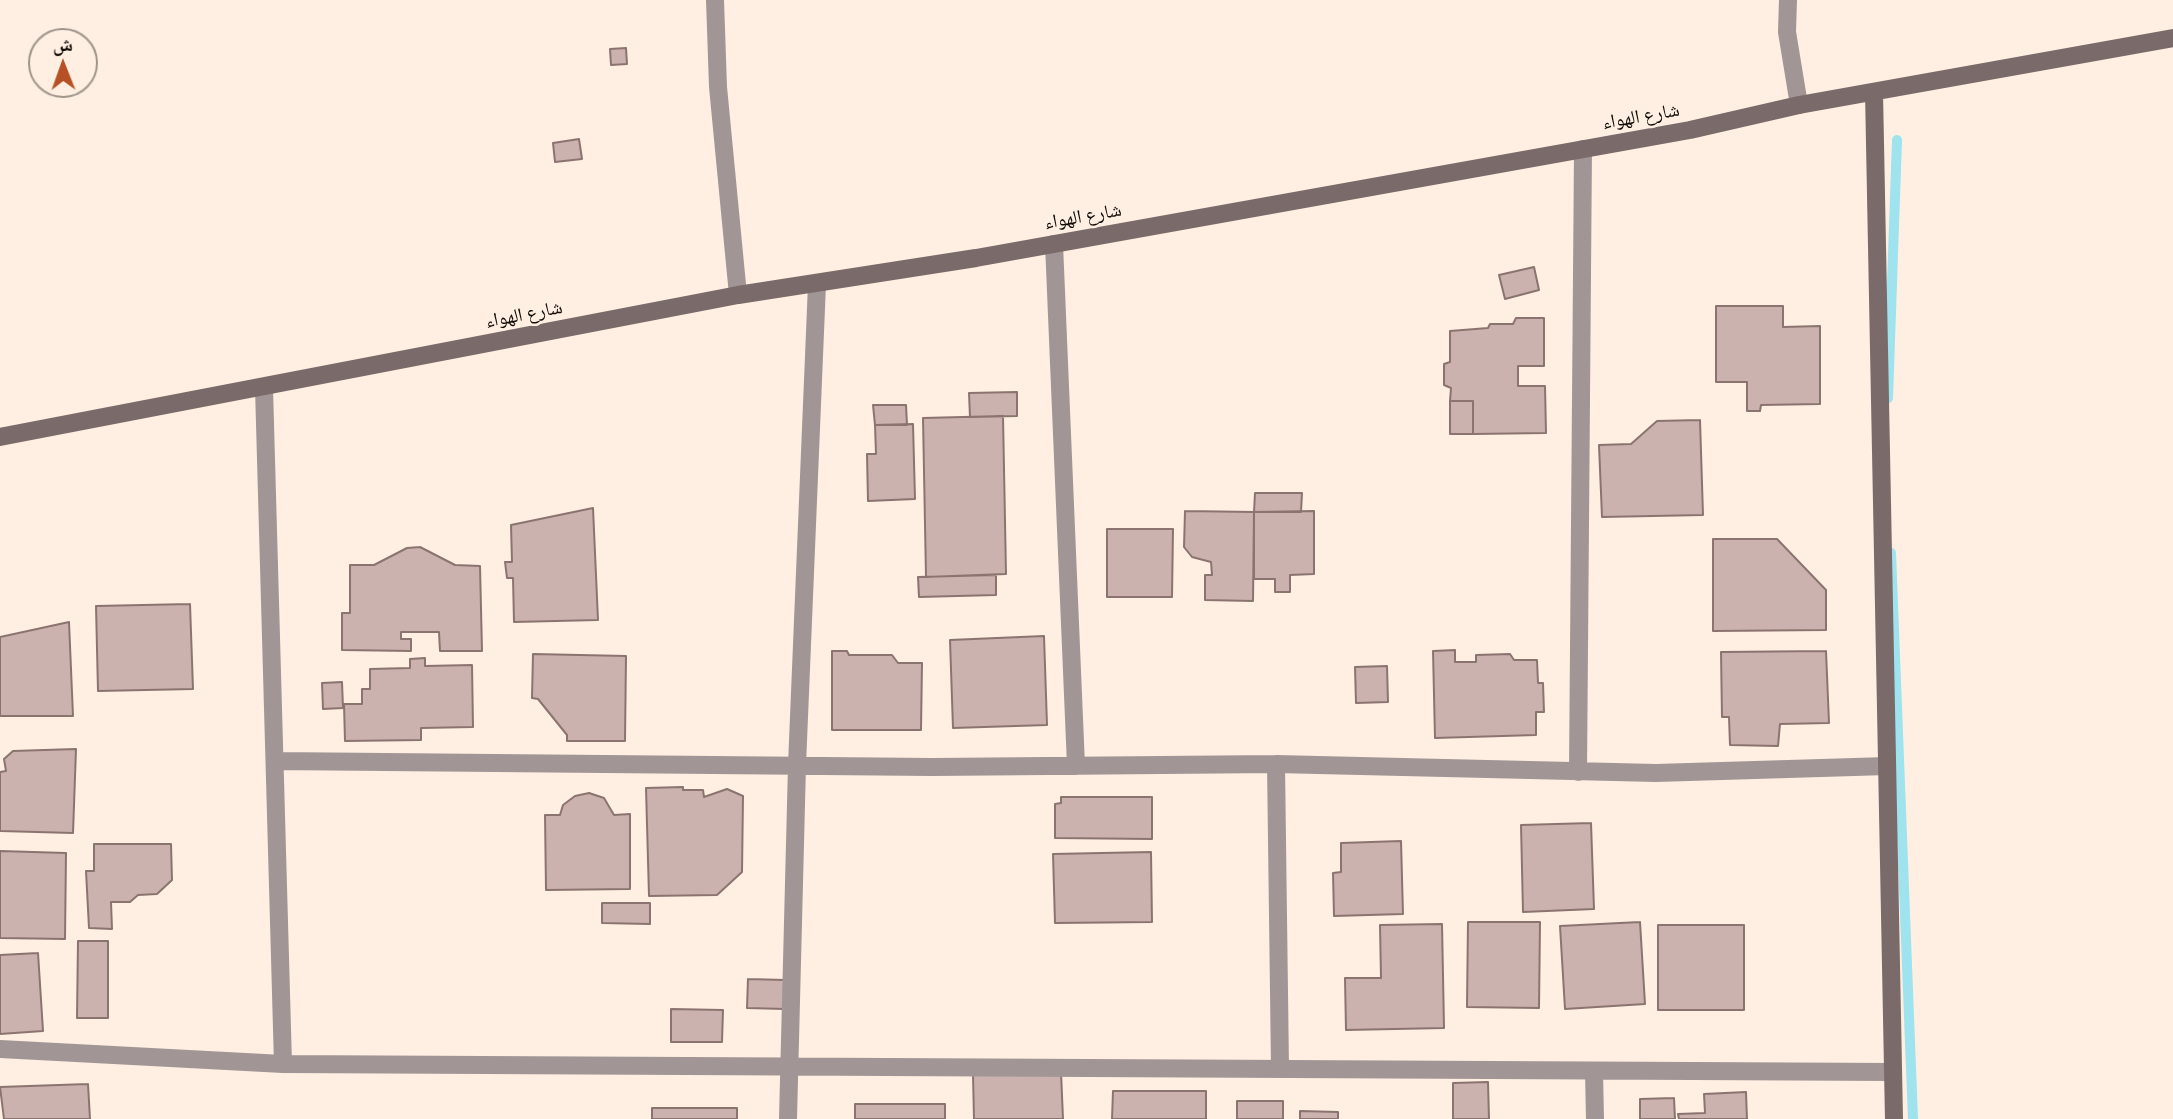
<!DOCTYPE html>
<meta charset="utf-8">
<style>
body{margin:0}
#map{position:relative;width:2173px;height:1119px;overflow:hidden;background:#feefe2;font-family:"Archivo Narrow","Noto Naskh Arabic",sans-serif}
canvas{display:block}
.north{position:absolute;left:28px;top:28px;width:70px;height:70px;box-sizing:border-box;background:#feefe2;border:2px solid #9f948a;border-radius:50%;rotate:359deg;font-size:19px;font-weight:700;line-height:28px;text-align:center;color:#110b06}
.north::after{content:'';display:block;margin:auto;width:24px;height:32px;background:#b65025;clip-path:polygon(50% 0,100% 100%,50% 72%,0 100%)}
</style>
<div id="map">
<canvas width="2173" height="1119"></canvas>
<div class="north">ش</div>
</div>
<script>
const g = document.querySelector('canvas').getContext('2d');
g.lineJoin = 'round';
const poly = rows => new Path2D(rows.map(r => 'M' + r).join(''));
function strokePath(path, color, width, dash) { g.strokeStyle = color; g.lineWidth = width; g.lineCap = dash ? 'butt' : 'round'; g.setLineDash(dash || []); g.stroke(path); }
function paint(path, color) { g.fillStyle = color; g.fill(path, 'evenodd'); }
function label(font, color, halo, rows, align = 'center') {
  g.font = font + ' "Archivo Narrow","Noto Naskh Arabic",sans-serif'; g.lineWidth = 5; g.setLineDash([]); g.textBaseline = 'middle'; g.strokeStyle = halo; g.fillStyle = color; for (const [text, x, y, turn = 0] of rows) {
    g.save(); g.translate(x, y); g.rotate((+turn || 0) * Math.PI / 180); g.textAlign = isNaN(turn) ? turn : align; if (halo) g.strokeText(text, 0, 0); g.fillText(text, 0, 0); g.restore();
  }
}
const stream = poly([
 [1888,398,1897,140],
 [1891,553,1913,1119]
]);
const building = poly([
 [626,48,627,64,611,65,610,49,626,48],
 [579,139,582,159,555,162,553,143,579,139],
 [1534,267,1539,290,1505,299,1499,275,1534,267],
 [1716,306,1783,306,1783,327,1820,326,1820,404,1761,405,1760,411,1747,411,1747,382,1716,382,1716,306],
 [1516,318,1544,318,1544,366,1518,366,1518,386,1545,386,1546,433,1473,434,1473,401,1450,401,1451,388,1444,385,1444,364,1450,362,1450,331,1488,328,1490,324,1513,324,1516,318],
 [1017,392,1017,416,970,417,969,393,1017,392],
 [1450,401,1473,401,1473,434,1450,434,1450,401],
 [873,405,906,405,907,425,875,425,873,405],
 [1003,416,1006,574,926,577,923,418,1003,416],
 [1700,420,1703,515,1602,517,1599,445,1631,444,1657,421,1700,420],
 [913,424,915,499,868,501,867,454,876,454,875,425,913,424],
 [1255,493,1302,493,1301,512,1254,512,1255,493],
 [593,508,598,620,514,622,513,578,507,578,505,562,512,562,511,525,593,508],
 [1185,511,1254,512,1253,601,1205,600,1205,575,1212,575,1211,562,1192,557,1184,547,1185,511],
 [1314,511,1314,574,1290,575,1290,592,1275,592,1275,579,1254,579,1254,512,1314,511],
 [1107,529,1173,529,1172,597,1107,597,1107,529],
 [1713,539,1777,539,1826,590,1826,630,1713,631,1713,539],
 [420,547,455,565,480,566,482,651,440,651,439,632,401,632,401,639,411,639,411,651,342,650,342,613,350,613,350,565,374,565,407,548,420,547],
 [996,575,996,595,919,597,918,577,996,575],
 [190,604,193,689,98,691,96,606,190,604],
 [69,622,73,716,0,716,0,637,69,622],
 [1044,636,1047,725,953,728,950,640,1044,636],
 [1455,650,1455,662,1476,662,1476,655,1510,654,1514,660,1537,660,1538,683,1543,683,1544,712,1536,712,1536,735,1435,738,1433,651,1455,650],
 [832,651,847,651,849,655,892,655,898,663,922,663,921,730,832,730,832,651],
 [1826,651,1829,723,1780,724,1778,746,1730,745,1729,717,1722,717,1721,652,1826,651],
 [533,654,626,656,625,741,567,741,567,735,538,699,532,698,533,654],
 [425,658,425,666,472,665,473,727,421,728,421,740,345,741,344,704,362,704,362,689,370,689,370,669,410,668,410,659,425,658],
 [1387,666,1388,702,1356,703,1355,667,1387,666],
 [342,682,343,708,323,709,322,683,342,682],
 [76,749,73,833,0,831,0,772,6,771,4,759,13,751,76,749],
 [683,787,683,790,703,790,704,797,727,789,743,796,742,872,717,895,649,896,646,788,683,787],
 [589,793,604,798,614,815,630,814,630,889,546,890,545,815,560,815,563,805,575,796,589,793],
 [1061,797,1152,797,1152,839,1055,838,1055,804,1061,803,1061,797],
 [1591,823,1594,909,1523,912,1521,825,1591,823],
 [1401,841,1403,914,1334,916,1333,873,1341,872,1341,843,1401,841],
 [94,844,171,844,172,880,157,894,138,895,130,902,111,902,112,929,89,928,86,871,94,871,94,844],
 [0,851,66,853,65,939,0,938,0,851],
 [1151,852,1152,922,1055,923,1053,854,1151,852],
 [602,903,650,903,650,924,602,923,602,903],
 [1468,922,1540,922,1539,1008,1467,1007,1468,922],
 [1640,922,1645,1004,1565,1009,1560,926,1640,922],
 [1442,924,1444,1028,1346,1030,1345,978,1381,978,1380,925,1442,924],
 [1658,925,1744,925,1744,1010,1658,1010,1658,925],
 [78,941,108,941,108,1018,77,1018,78,941],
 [38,953,43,1031,0,1034,0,955,38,953],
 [748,979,785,980,785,1009,747,1008,748,979],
 [671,1009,723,1010,722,1042,671,1042,671,1009],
 [1061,1072,1063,1119,974,1119,973,1075,1061,1072],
 [1488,1082,1489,1119,1453,1119,1453,1083,1488,1082],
 [88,1084,90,1119,4,1119,0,1087,88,1084],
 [1113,1091,1206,1091,1206,1119,1112,1119,1113,1091],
 [1746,1092,1747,1119,1679,1119,1678,1114,1705,1113,1704,1094,1746,1092],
 [1674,1098,1675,1119,1640,1119,1640,1099,1674,1098],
 [1237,1101,1283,1101,1283,1119,1237,1119,1237,1101],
 [855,1104,945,1104,945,1119,855,1119,855,1104],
 [652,1108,737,1108,737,1119,652,1119,652,1108],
 [1300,1111,1338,1112,1338,1119,1300,1119,1300,1111]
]);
const street = poly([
 [715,0,718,87,738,295],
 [1788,0,1787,32,1799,105],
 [1054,244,1076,766],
 [264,388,283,1064],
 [275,761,932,767,1276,764,1656,773,1887,766],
 [1276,764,1280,1068],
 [1578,772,1583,149],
 [0,1049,283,1064,1893,1072],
 [1594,1071,1595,1119],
 [788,1119,797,765,817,284]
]);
const secondary = poly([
 [1874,92,1894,1119],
 [0,437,738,295,976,258,1690,130,1799,105,2173,38]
]);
const streetNames = [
 ["شارع الهواء",1641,117,-10],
 ["شارع الهواء",1083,217,-10],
 ["شارع الهواء",524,315,-11]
];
strokePath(stream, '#9ee3ee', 10);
paint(building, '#ccb2ae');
strokePath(building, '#8b7470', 2);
strokePath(street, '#a19695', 18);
strokePath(secondary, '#7a6a69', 18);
label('19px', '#110b06', '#feefe2', streetNames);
</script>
